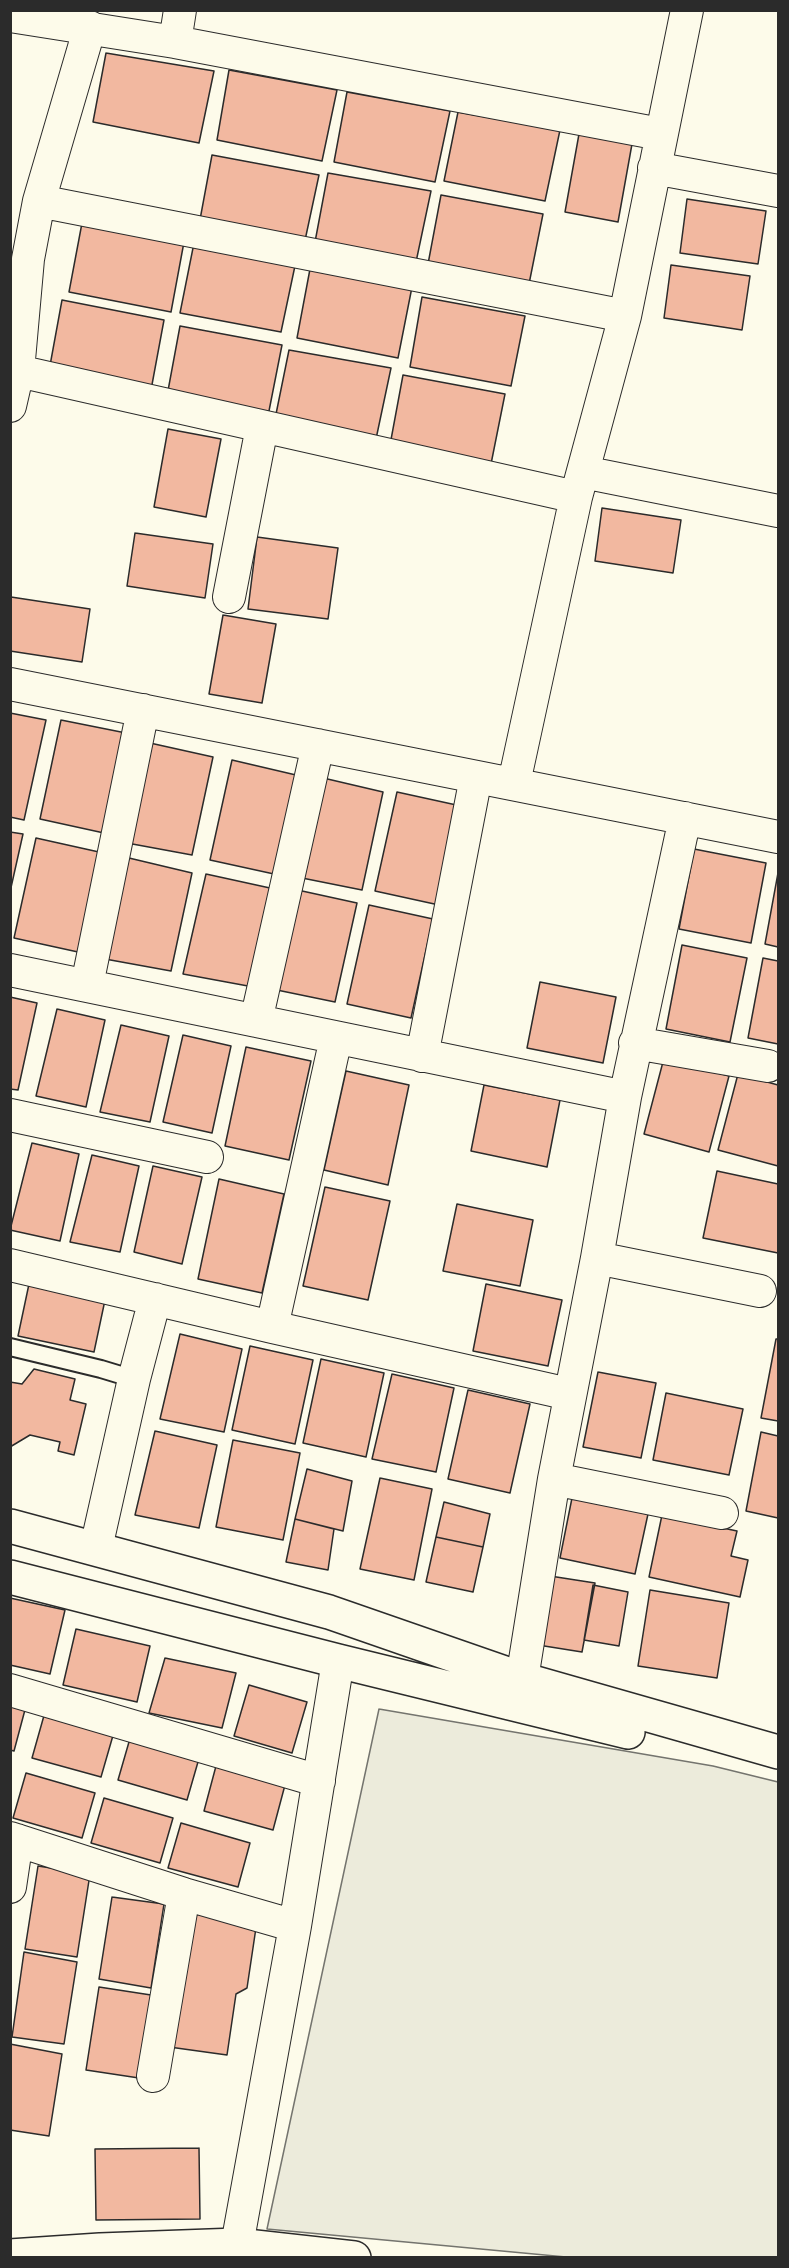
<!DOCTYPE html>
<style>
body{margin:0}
#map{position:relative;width:789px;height:2268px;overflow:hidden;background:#fdfbea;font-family:"Exo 2",sans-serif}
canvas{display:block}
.frame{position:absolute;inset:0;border:12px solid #2b2b2b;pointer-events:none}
</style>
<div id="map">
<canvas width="789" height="2268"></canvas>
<div class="frame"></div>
</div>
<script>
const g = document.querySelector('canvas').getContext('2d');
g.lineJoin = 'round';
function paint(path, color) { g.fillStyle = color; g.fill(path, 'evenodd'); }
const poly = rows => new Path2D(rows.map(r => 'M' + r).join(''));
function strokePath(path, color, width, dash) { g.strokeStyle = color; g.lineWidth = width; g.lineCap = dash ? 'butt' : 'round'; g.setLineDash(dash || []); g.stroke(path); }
const green = poly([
 [379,1709,713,1766,778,1782,778,2257,566,2257,267,2229,379,1709]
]);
const building = poly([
 [106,53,214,71,199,143,93,122,106,53],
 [229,70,337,90,322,161,217,140,229,70],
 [347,92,450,111,435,182,334,162,347,92],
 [458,112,560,130,545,201,444,181,458,112],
 [579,134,632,144,618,222,565,212,579,134],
 [212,155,319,175,304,245,199,225,212,155],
 [328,173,431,191,416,262,315,242,328,173],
 [441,195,543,214,529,284,428,264,441,195],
 [687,199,766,211,758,264,680,253,687,199],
 [82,223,184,242,171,312,69,292,82,223],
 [194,243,296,261,281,332,180,313,194,243],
 [671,265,750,276,742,330,664,318,671,265],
 [310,269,412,287,398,358,297,338,310,269],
 [422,297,525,316,511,386,410,367,422,297],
 [62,300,164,320,151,390,49,371,62,300],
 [180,326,282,345,268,416,167,396,180,326],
 [289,350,391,368,376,439,275,419,289,350],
 [403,375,505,394,491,464,390,445,403,375],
 [168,429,221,439,206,517,154,507,168,429],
 [602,508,681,520,673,573,595,561,602,508],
 [135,533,213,544,205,598,127,586,135,533],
 [257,537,338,548,328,619,248,609,257,537],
 [11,597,90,609,82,662,10,651,11,597],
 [223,615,276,624,262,703,209,694,223,615],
 [10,713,46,720,24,820,10,817,10,713],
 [61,720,126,733,104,833,40,819,61,720],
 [150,743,213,757,192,855,127,843,150,743],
 [232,760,296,775,274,874,210,860,232,760],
 [319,777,383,792,362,890,297,877,319,777],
 [397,792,461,806,439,905,375,891,397,792],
 [10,832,23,834,10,892,10,832],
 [36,838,99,852,78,952,14,938,36,838],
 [694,849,766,863,751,943,679,929,694,849],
 [129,858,192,873,171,971,105,959,129,858],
 [778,873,778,947,765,944,778,873],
 [206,874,270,888,248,986,183,974,206,874],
 [293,889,357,903,335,1002,272,989,293,889],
 [369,905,433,919,411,1018,347,1004,369,905],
 [682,945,747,958,730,1042,666,1029,682,945],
 [763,958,778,961,778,1044,748,1038,763,958],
 [540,982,616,997,603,1063,527,1048,540,982],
 [10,997,37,1003,18,1090,10,1089,10,997],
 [57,1009,105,1020,86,1107,36,1096,57,1009],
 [121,1025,169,1036,150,1122,100,1112,121,1025],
 [183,1035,231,1046,212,1133,163,1122,183,1035],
 [246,1047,311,1061,289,1160,225,1146,246,1047],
 [664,1058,729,1076,709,1152,644,1134,664,1058],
 [346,1071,409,1085,388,1185,324,1170,346,1071],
 [738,1074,778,1085,778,1166,718,1150,738,1074],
 [484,1085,560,1100,547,1167,471,1151,484,1085],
 [32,1143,79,1154,60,1241,10,1230,32,1143],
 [92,1155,139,1166,120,1252,70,1242,92,1155],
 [153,1166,202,1177,182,1264,134,1252,153,1166],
 [717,1171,778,1184,778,1253,703,1238,717,1171],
 [219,1179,284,1194,262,1293,198,1279,219,1179],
 [325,1187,390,1201,368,1300,303,1286,325,1187],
 [457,1204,533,1220,520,1286,443,1271,457,1204],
 [29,1284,105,1300,94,1352,18,1336,29,1284],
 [486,1284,562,1300,548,1366,473,1351,486,1284],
 [180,1334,242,1349,224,1432,160,1419,180,1334],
 [776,1339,778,1339,778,1421,761,1418,776,1339],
 [250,1346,313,1360,295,1444,232,1430,250,1346],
 [321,1359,384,1373,366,1457,303,1443,321,1359],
 [34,1369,75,1379,70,1400,86,1404,74,1455,58,1451,60,1442,30,1435,10,1447,10,1382,22,1384,34,1369],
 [598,1372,656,1383,641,1458,583,1447,598,1372],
 [392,1374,454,1388,436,1472,372,1459,392,1374],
 [468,1390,530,1404,510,1493,448,1479,468,1390],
 [666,1393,743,1409,729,1475,653,1460,666,1393],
 [155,1431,217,1445,199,1528,135,1515,155,1431],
 [761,1432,778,1436,778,1518,746,1511,761,1432],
 [233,1440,300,1453,283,1540,216,1527,233,1440],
 [307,1469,352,1481,343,1531,295,1519,307,1469],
 [380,1478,432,1489,414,1580,360,1569,380,1478],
 [572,1498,648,1514,635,1574,560,1558,572,1498],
 [444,1502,490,1514,483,1547,436,1537,444,1502],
 [662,1515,737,1531,731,1556,748,1560,740,1597,649,1577,662,1515],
 [295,1519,334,1529,328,1570,286,1562,295,1519],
 [436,1537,483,1547,473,1592,426,1582,436,1537],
 [550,1576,595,1583,582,1652,538,1645,550,1576],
 [593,1585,628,1592,619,1646,584,1640,593,1585],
 [650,1590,729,1603,717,1678,638,1666,650,1590],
 [10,1598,65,1610,50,1674,10,1665,10,1598],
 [76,1629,150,1646,137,1702,63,1685,76,1629],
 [165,1658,236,1673,222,1728,149,1713,165,1658],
 [249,1685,307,1702,292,1753,234,1736,249,1685],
 [10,1702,26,1706,14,1751,10,1750,10,1702],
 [45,1712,114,1732,101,1777,32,1758,45,1712],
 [131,1735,200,1755,187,1800,118,1780,131,1735],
 [216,1766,285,1785,273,1830,204,1811,216,1766],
 [26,1773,95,1793,82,1838,13,1818,26,1773],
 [104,1798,173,1818,160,1863,91,1843,104,1798],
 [181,1823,250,1843,238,1887,168,1868,181,1823],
 [38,1866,90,1874,77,1957,25,1949,38,1866],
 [112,1897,164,1904,151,1988,99,1979,112,1897],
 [182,1911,257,1921,247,1988,236,1994,227,2055,162,2046,182,1911],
 [24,1952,77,1962,64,2044,12,2037,24,1952],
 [99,1987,151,1995,139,2078,86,2070,99,1987],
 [10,2044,62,2054,49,2136,10,2130,10,2044],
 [199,2148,200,2219,96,2220,95,2149,199,2148]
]);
const lane = poly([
 [10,1347,101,1369,134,1379]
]);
const street = poly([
 [10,16,175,42,660,134],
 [175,42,180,10],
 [654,168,778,191],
 [39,201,625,316],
 [18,371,576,497],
 [10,406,18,371,28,259,39,201,90,27],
 [583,472,778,511],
 [229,597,262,427],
 [10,684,778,837],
 [514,783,576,497,625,316,687,10],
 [10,970,625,1097],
 [87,985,143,710],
 [256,1021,318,745],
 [635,1043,768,1066],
 [422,1056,476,777],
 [10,1115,207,1157],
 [597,1258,760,1291],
 [10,1265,272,1327,569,1394],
 [272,1327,336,1038],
 [554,1479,722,1513],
 [96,1548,134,1379,155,1299],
 [522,1679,554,1479,597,1258,625,1097,685,818],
 [10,1690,319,1781],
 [10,1838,184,1894,295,1926],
 [10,1887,17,1840],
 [153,2076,184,1894],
 [237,2245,295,1926,338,1661]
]);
const secondary = poly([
 [10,1526,329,1612,522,1679,778,1752],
 [10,1577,338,1661,628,1732],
 [10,2256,100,2250,237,2245,354,2258]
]);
paint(green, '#ecebdb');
strokePath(green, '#74746e', 1.5);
paint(building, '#f2b8a0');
strokePath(building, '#2b2b2b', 1.5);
strokePath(lane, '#2b2b2b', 20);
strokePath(street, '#2b2b2b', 34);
strokePath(secondary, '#2b2b2b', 36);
strokePath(lane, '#fdfbea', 16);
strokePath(street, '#fdfbea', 32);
strokePath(secondary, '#fdfbea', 33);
</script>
